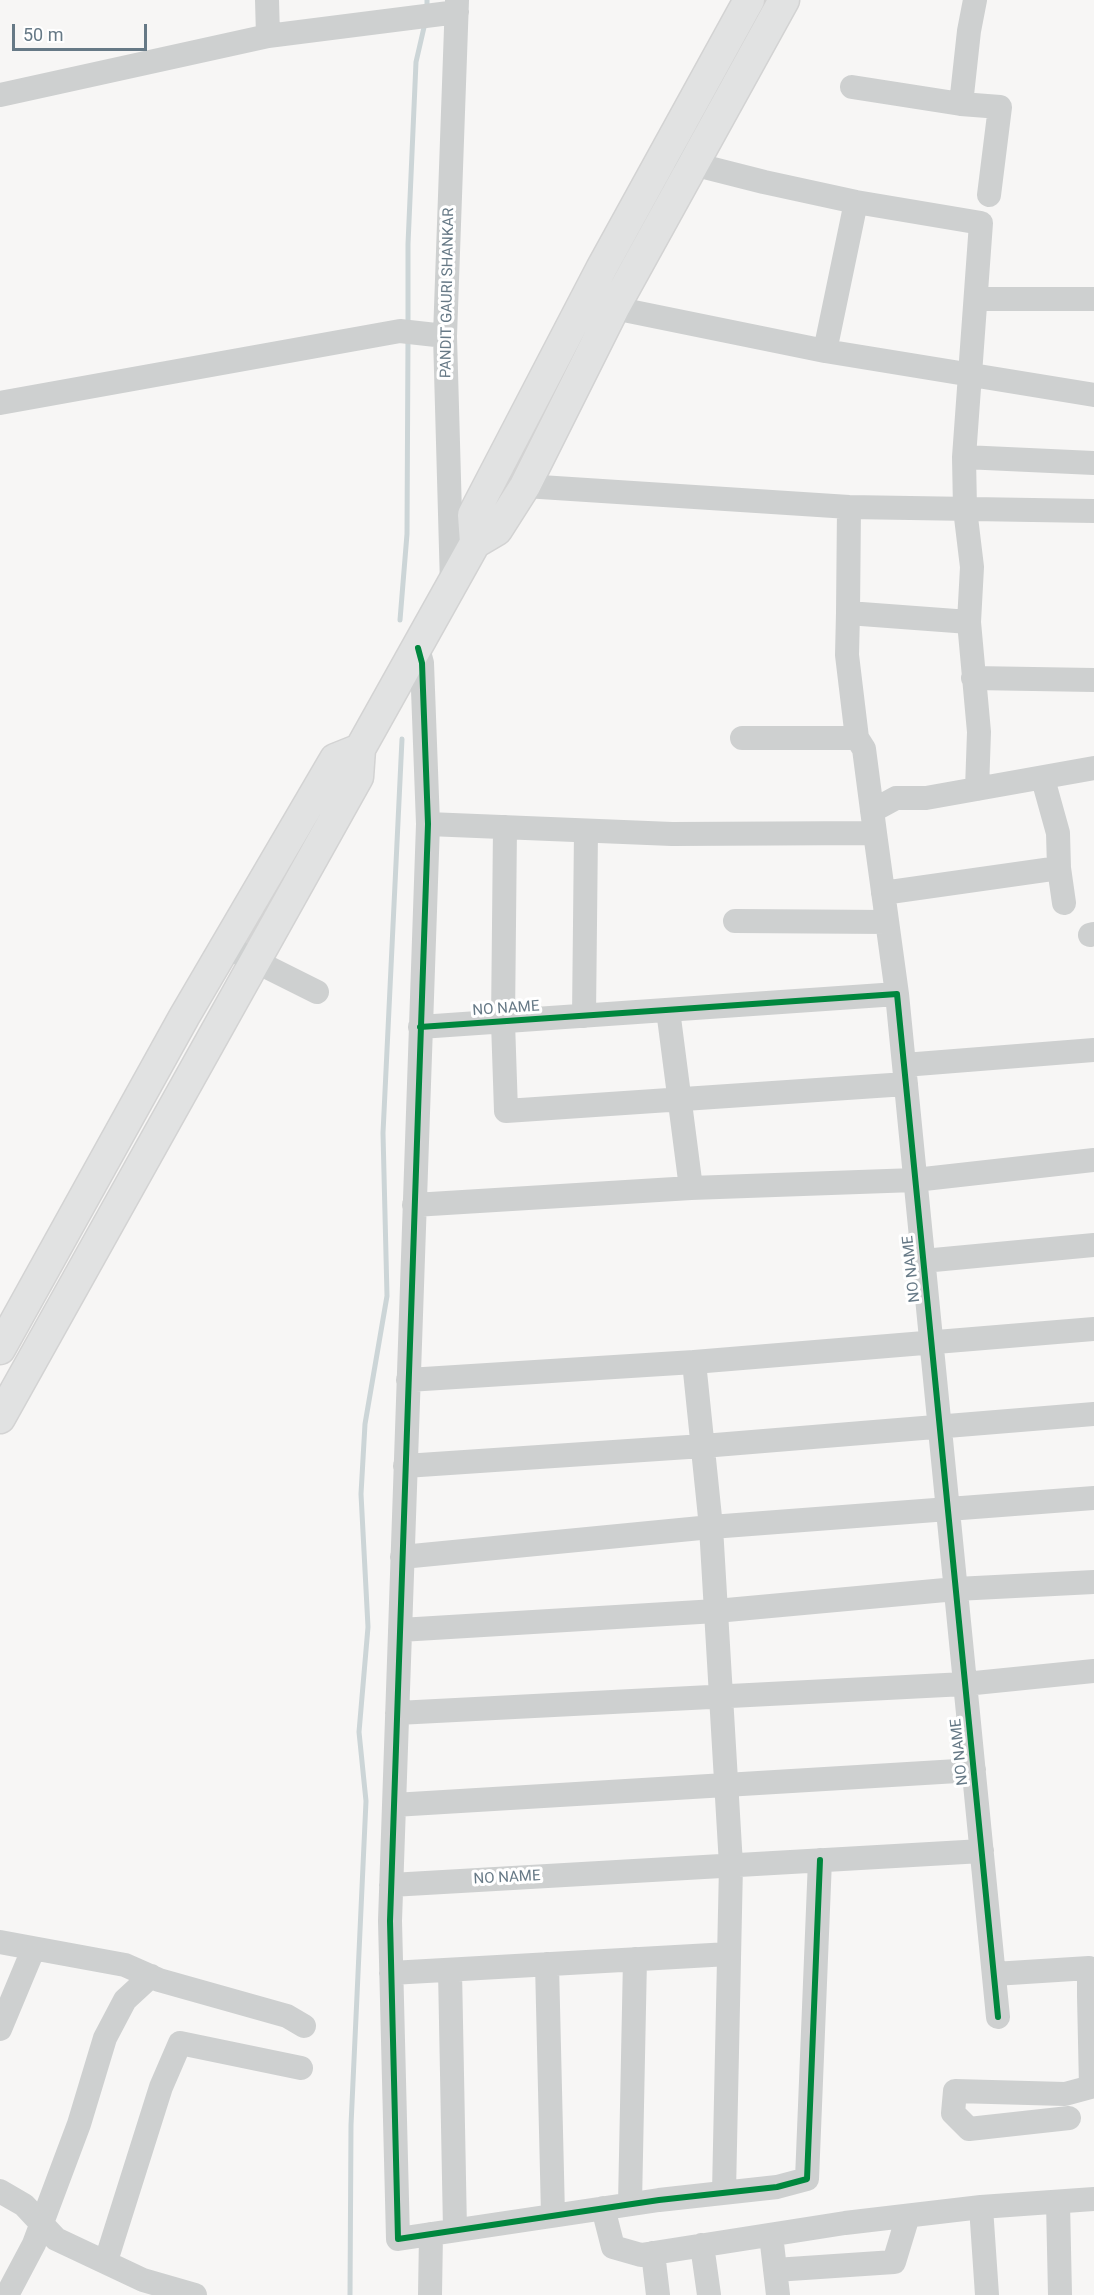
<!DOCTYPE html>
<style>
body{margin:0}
#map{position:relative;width:1094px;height:2295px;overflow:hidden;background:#f7f6f5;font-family:Roboto,sans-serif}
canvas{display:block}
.scale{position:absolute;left:12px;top:24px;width:135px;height:27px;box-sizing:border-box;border:3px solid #667986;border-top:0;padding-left:8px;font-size:18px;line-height:21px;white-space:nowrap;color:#667986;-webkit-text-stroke:4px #fff;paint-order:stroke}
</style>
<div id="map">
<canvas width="1094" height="2295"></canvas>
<div class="scale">50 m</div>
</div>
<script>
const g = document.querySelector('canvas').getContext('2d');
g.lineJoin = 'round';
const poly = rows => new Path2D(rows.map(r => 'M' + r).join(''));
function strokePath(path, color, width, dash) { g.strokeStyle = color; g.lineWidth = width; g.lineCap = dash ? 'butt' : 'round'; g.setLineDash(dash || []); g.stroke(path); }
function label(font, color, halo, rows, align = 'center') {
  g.font = font + ' Roboto,sans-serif'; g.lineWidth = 6; g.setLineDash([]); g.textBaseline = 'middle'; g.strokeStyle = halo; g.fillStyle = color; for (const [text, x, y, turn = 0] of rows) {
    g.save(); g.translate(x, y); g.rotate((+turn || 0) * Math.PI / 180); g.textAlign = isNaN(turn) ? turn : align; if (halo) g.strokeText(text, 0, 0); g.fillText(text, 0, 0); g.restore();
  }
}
const stream = poly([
 [427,11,427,0],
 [408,325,408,244,416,62,425,23],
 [400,620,407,534,408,337],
 [350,2295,351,2125,366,1801,359,1732,368,1627,361,1494,365,1424,387,1296,383,1133,402,739]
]);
const minor = poly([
 [267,0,268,36],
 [975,0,969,31,961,104,1000,107,989,195],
 [852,87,961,104],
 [0,95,268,36,457,12],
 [677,156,693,164,764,182,856,202,981,223,964,457,965,509,972,567,969,622,979,732,977,789],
 [976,299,1094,299],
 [600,302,614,308,825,351,1094,395],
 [825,351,856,202],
 [0,403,400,331,445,336],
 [964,457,1094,463],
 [525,486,849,507,1094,511],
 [452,585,445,336,457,0],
 [848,613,849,507],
 [418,648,422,663,428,824,390,1921,398,2239,659,2200,777,2187,807,2179,820,1860],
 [973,678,1094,680],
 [742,738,857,738],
 [1043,779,1058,833,1059,868,1064,903],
 [872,811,896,798,926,798,1094,768],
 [428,824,672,834,875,833,897,994],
 [505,827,503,1022,506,1111,906,1084],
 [875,833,864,749,857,738,847,655,848,613,969,622],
 [883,893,1059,868],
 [735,921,887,922],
 [1090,935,1094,934],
 [225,946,317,992],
 [668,1010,691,1188],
 [584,1016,586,831],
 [420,1027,897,994,998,2017],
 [904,1065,1094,1050],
 [414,1205,691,1188,915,1180,1094,1160],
 [923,1261,1094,1245],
 [694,1362,711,1527,731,1865,724,2192],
 [408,1380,694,1362,1094,1329],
 [405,1466,703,1446,1094,1414],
 [402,1557,711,1527,1094,1498],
 [400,1630,716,1611,956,1589,1094,1582],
 [397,1713,965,1684,1094,1671],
 [394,1805,974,1770],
 [391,1885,982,1851],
 [0,1942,125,1965,159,1980,287,2016,304,2026],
 [547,1964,553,2215],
 [450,1970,455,2230],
 [391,1973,729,1954],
 [994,1974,1089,1968,1089,1996],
 [0,2029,33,1950],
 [1069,2118,969,2129,953,2113,955,2091,1065,2094,1091,2087,1089,1996,1094,1996],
 [0,2191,24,2205,56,2239,143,2280,195,2295],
 [1058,2202,1060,2295],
 [630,2204,635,1959],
 [981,2207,987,2295],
 [603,2208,613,2247,641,2255,845,2223,981,2207,1094,2199],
 [771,2235,778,2295],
 [702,2245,709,2295],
 [653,2253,658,2295],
 [106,2261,161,2087,180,2043,301,2068],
 [775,2270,894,2262,908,2216],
 [7,2295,34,2244,79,2124,105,2038,125,2000,151,1976],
 [430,2295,431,2234]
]);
const major = poly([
 [475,543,473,515,601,269,749,0],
 [0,1349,184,1017,335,759,360,749],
 [0,1418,358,777,360,749,475,543,497,530,525,486,614,308,784,0]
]);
const cycleway = poly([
 [418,648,422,663,428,824,390,1921,398,2239,659,2200,777,2187,807,2179,820,1860],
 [420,1027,897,994,998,2017]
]);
const streetNames = [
 ["PANDIT GAURI SHANKAR",448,293,-89],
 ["NO NAME",506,1009,-4],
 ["NO NAME",912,1269,-96],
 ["NO NAME",960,1752,-96],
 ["NO NAME",507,1878,-3]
];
strokePath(stream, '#ccd5d7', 5);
strokePath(major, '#d3d3d3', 33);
strokePath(minor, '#ced0d0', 24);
strokePath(major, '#e1e2e2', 30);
strokePath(cycleway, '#00873e', 6);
label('15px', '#667986', '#fff', streetNames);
</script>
